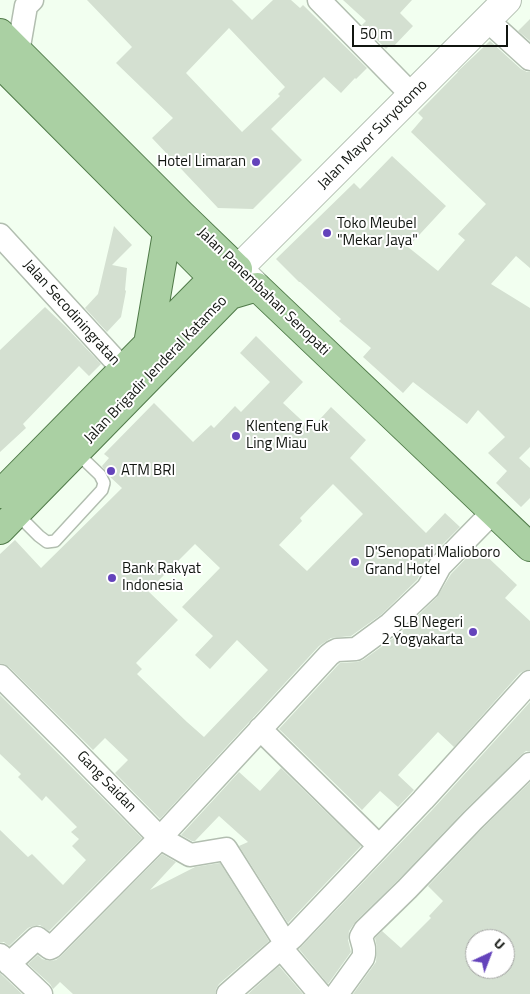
<!DOCTYPE html>
<style>
body{margin:0}
#map{position:relative;width:530px;height:994px;overflow:hidden;background:#f2fff0;font-family:"Titillium Web",sans-serif}
canvas{display:block}
.north{position:absolute;left:465px;top:929px;width:50px;height:50px;box-sizing:border-box;background:#fff;border:1px solid #a0a19f;border-radius:50%;rotate:43deg;font-size:14px;font-weight:700;line-height:20px;text-align:center;color:#111510}
.north::after{content:'';display:block;margin:auto;width:18px;height:22px;background:#6443bb;clip-path:polygon(50% 0,100% 100%,50% 72%,0 100%)}
.scale{position:absolute;left:352px;top:25px;width:156px;height:22px;box-sizing:border-box;border:2px solid #111510;border-top:0;padding-left:6px;font-size:15px;line-height:18px;white-space:nowrap;color:#111510;-webkit-text-stroke:4px #fff;paint-order:stroke}
</style>
<div id="map">
<canvas width="530" height="994"></canvas>
<div class="north">U</div>
<div class="scale">50 m</div>
</div>
<script>
const g = document.querySelector('canvas').getContext('2d');
g.lineJoin = 'round';
function paint(path, color) { g.fillStyle = color; g.fill(path, 'evenodd'); }
const poly = rows => new Path2D(rows.map(r => 'M' + r).join(''));
function strokePath(path, color, width, dash) { g.strokeStyle = color; g.lineWidth = width; g.lineCap = dash ? 'butt' : 'round'; g.setLineDash(dash || []); g.stroke(path); }
function label(font, color, halo, rows, align = 'center') {
  g.font = font + ' "Titillium Web",sans-serif'; g.lineWidth = 4; g.setLineDash([]); g.textBaseline = 'middle'; g.strokeStyle = halo; g.fillStyle = color; for (const [text, x, y, turn = 0] of rows) {
    g.save(); g.translate(x, y); g.rotate((+turn || 0) * Math.PI / 180); g.textAlign = isNaN(turn) ? turn : align; if (halo) g.strokeText(text, 0, 0); g.fillText(text, 0, 0); g.restore();
  }
}
const building = poly([
 [87,0,232,0,252,20,273,0,291,0,300,8,303,5,367,68,356,79,355,78,341,93,324,77,271,129,302,160,253,209,218,208,152,138,173,118,116,63,132,47],
 [229,28,285,87,278,94,280,96,242,132,186,73],
 [343,0,412,0,400,13,413,26,393,47,390,45,386,49,362,25,366,21],
 [530,19,530,41,518,31],
 [490,41,521,69,527,72,530,72,530,268,516,256,491,284,530,308,530,447,519,458,530,468,530,498,521,507,496,483,507,471,488,453,505,437,478,410,467,424,413,382,403,393,363,357,371,348,339,321,341,319,300,282,299,282,276,259,354,183,360,189,392,156,446,206,408,247,438,271,465,240,458,234,486,204,411,132,423,118,418,113,458,72,457,72],
 [114,226,132,245,112,265,127,268,125,290,126,291,121,317,107,332,85,308,98,294],
 [45,307,66,327,101,364,89,376,79,366,23,424,26,428,0,452,0,350],
 [256,336,303,382,283,403,311,429,331,407,366,440,350,458,426,533,445,513,460,527,430,557,417,580,382,614,351,636,331,638,319,646,160,819,115,773,128,760,105,738,93,750,9,667,4,664,0,663,0,554,15,540,41,568,122,488,108,475,102,466,109,458,104,454,154,403,193,442,211,425,214,428,235,406,241,412,270,382,240,353],
 [333,484,363,514,307,571,279,545,302,521,300,518],
 [195,544,220,568,182,607,213,636,195,655,210,669,237,640,268,670,204,737,187,722,137,674,142,669,136,663,178,620,148,591],
 [477,547,517,585,505,598,530,621,530,669,526,670,520,673,454,747,438,732,398,775,414,790,398,807,380,791,362,810,279,729,338,665,340,663,357,662,363,660,399,634,437,597,451,574],
 [0,695,142,838,49,931,40,925,33,926,28,928,9,946,4,942,0,942,0,830,28,857,32,854,63,885,86,860,72,846,79,839,71,832,77,827,46,796,42,801,18,777,21,774,0,754],
 [530,702,530,751,526,751,521,755,464,811,398,880,356,921,349,931,348,940,351,952,328,984,299,949,433,809],
 [281,768,361,846,288,923,239,846,248,842,219,816,195,841,192,841,181,835,239,772,260,791],
 [530,782,530,994,353,994,376,962,377,948,375,938,382,931,401,948,431,918,429,916,443,901,428,886,482,829],
 [475,939,505,939,505,969,475,969],
 [162,854,176,862,150,890,195,867,220,863,269,941,219,984,216,989,215,994,73,994,60,982,53,989,50,984,28,964,38,955,42,959,49,961,56,960,61,956],
 [279,966,303,994,248,994],
 [0,973,1,974,22,994,0,994]
]);
const service = poly([
 [16,513,39,536,47,542,55,541,102,490,104,483,100,475,76,452]
]);
const minor = poly([
 [319,0,412,95],
 [487,20,530,59],
 [18,52,26,6,32,0],
 [0,235,123,369],
 [0,676,70,746,160,838,190,855,226,849,286,944],
 [260,729,379,846],
 [281,948,320,994],
 [0,955,41,994],
 [9,964,37,938,50,948,52,947,160,838,329,655,333,652,337,650,356,649,390,624,428,588,440,566,493,512],
 [228,994,293,937,423,800,530,682],
 [337,994,363,958,364,954,364,948,361,937,365,930,407,889,473,820,530,764]
]);
const secondary = poly([
 [255,285,238,269,507,0]
]);
const primary = poly([
 [0,33,181,214,238,269],
 [0,64,226,291],
 [230,295,257,287,530,547],
 [148,344,167,233],
 [0,494,213,278,238,269],
 [0,530,230,295,238,269]
]);
const markers = [
 [256,162,5,"#6443bb"],
 [327,233,5,"#6443bb"],
 [236,436,5,"#6443bb"],
 [111,471,5,"#6443bb"],
 [355,562,5,"#6443bb"],
 [112,578,5,"#6443bb"],
 [473,632,5,"#6443bb"]
];
const streetNames = [
 ["Jalan Mayor Suryotomo",373,135,-45],
 ["Jalan Panembahan Senopati",263,292,44],
 ["Jalan Secodiningratan",71,313,48],
 ["Jalan Brigadir Jenderal Katamso",156,370,-46],
 ["Gang Saidan",106,782,46]
];
const poiNames = [
 ["Hotel Limaran",246,162,"right"],
 ["Toko Meubel",337,224],
 ["\"Mekar Jaya\"",337,241],
 ["Klenteng Fuk",246,427],
 ["Ling Miau",246,444],
 ["ATM BRI",121,471],
 ["D'Senopati Malioboro",365,553],
 ["Grand Hotel",365,570],
 ["Bank Rakyat",122,569],
 ["Indonesia",122,586],
 ["SLB Negeri",463,623,"right"],
 ["2 Yogyakarta",463,640,"right"]
];
paint(building, '#d4e0d1');
strokePath(service, '#b2beb0', 14);
strokePath(minor, '#b2beb0', 25);
strokePath(secondary, '#b2beb0', 30);
strokePath(primary, '#4f7a48', 30);
strokePath(service, '#fff', 11);
strokePath(minor, '#fff', 22);
strokePath(secondary, '#fff', 28);
strokePath(primary, '#aad0a3', 28);
for (const [x, y, r, color] of markers) { const dot = new Path2D(); dot.arc(x, y, r, 0, 2 * Math.PI); g.fillStyle = color; g.fill(dot); strokePath(dot, '#fff', 2); }
label('15px', '#111510', '#fff', streetNames);
label('15px', '#111510', '#fff', poiNames, 'left');
</script>
